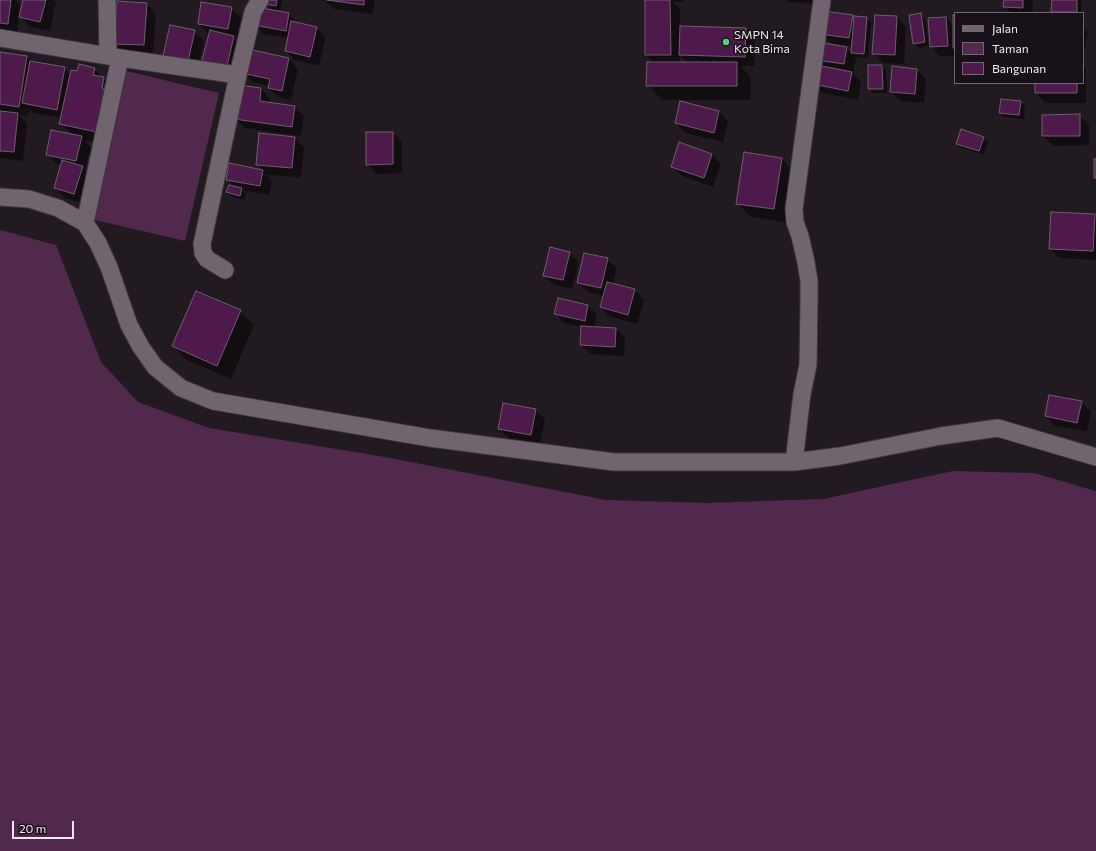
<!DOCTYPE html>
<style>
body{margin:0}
#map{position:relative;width:1096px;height:851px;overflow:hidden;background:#221a21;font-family:Commissioner,sans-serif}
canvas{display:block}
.legend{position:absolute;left:954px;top:12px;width:130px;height:72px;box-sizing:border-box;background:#191118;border:1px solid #6e676d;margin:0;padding:5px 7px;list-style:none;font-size:12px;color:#eee8ed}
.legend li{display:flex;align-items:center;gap:8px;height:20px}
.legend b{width:20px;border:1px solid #6e676d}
.scale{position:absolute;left:12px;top:821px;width:62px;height:18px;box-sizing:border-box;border:2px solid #eee8ed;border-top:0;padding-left:5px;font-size:12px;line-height:14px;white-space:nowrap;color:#eee8ed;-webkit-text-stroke:3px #191118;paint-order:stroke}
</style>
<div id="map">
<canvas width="1096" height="851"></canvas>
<ul class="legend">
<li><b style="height:5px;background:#70656e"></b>Jalan</li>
<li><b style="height:11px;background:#50294d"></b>Taman</li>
<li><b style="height:11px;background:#4e194b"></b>Bangunan</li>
</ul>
<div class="scale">20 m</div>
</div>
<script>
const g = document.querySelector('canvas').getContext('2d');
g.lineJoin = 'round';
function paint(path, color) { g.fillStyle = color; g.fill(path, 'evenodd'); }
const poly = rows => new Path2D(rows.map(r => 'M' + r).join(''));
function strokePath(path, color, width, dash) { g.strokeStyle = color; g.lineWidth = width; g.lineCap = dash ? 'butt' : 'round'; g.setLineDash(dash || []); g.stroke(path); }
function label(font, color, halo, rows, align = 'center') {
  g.font = font + ' Commissioner,sans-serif'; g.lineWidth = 3; g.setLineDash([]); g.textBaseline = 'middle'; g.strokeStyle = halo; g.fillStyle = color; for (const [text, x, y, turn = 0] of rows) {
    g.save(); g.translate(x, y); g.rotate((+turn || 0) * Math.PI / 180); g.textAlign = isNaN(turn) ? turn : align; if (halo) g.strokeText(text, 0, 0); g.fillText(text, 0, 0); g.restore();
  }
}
const green = poly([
 [126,71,219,93,185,241,95,220],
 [0,230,56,245,101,362,138,402,209,428,385,457,606,500,707,503,823,499,953,471,1034,473,1096,491,1096,851,0,851]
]);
const shadow = poly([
 [0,0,15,0,20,5,17,33,0,31],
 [24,0,53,0,56,3,50,31,30,27,21,17],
 [266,0,282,0,280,10,270,9,265,4],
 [325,0,375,0,373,14,334,9],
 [646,0,684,0,684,2,673,2,680,9,680,27,745,29,755,39,754,66,740,66,751,77,750,100,662,100,648,85,654,63,646,55],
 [680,55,688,63,680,63],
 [786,0,816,0,816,4,788,2],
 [1005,0,1033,0,1032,13,1011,13,1004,6],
 [1053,0,1082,0,1081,13,1054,13,1052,11],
 [147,4,156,14,153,54,124,53,115,43],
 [231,8,241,18,237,38,234,38,243,47,235,79,212,73,210,34,208,33,199,24],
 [288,14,299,24,316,28,326,37,319,66,295,60,286,51,289,38,264,34,255,25],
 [920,15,925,19,929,46,919,48,914,43],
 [852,16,855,19,866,18,871,23,868,58,856,57,853,74,861,82,858,100,823,93,814,83,825,67,817,59,846,48,852,53,852,46,831,43,821,34],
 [955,16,955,56,940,56,931,47,946,18,954,26],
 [897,17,906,27,904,64,883,63,873,53],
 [1083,27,1088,32,1084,51,1083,51],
 [194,31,204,41,196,75,173,69],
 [0,53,27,57,32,62,64,68,71,75,94,69,118,93,116,101,120,104,111,145,83,140,91,147,85,170,91,176,84,203,65,198,55,188,62,165,57,164,47,154,73,135,61,123,62,118,33,113,30,109,28,116,19,115,27,123,23,161,0,158],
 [289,59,298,69,291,100,278,97,269,88,269,86,253,82,243,73],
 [253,74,275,79,274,81,253,76],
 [1083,65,1086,68,1086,103,1045,103,1036,93,1036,83,1083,83],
 [881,66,886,70,887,93,874,93,869,89],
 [917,70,926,79,924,103,901,101,891,92],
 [261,89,270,99,270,103,295,107,304,116,301,136,244,128,235,118],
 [1001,100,1021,102,1025,107,1024,119,1004,117,1000,113],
 [681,103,719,112,728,121,723,142,685,133,676,123],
 [1079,115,1089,125,1089,145,1053,146,1043,136,1043,116],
 [392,133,402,142,402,173,377,174,367,164],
 [295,138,304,147,301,178,265,174,272,181,269,195,242,190,246,194,244,200,232,197,227,192,235,187,227,179,230,165,264,171,257,164],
 [984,138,988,142,984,155,962,148,957,144],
 [712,154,721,164,713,187,682,176,672,167],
 [781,158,795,173,788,223,751,217,737,203],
 [1052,213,1096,216,1096,260,1059,258,1050,249],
 [569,253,579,262,572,289,554,285,544,276],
 [607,259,617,268,613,284,635,290,644,300,637,324,610,317,601,307,604,296,588,292,578,283],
 [588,306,597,315,594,328,616,329,625,338,624,356,591,354,581,345,582,327,564,323,555,313],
 [240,311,254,325,231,379,187,360,173,346],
 [1081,402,1091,411,1087,431,1055,426,1046,416],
 [535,410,545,419,540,444,509,438,499,429]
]);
const building = poly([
 [0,0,11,0,8,24,0,23,0,0],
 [23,0,46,0,40,22,19,17,23,0],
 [265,0,277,0,276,6,264,4,265,0],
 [327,0,364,0,364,5,327,0],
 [645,0,670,0,671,55,645,55,645,0],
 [1004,0,1023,0,1023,8,1003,7,1004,0],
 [1052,0,1077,0,1077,12,1051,12,1052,0],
 [117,1,147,3,144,45,114,44,117,1],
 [201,2,232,7,228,29,198,24,201,2],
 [257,7,289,13,286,31,254,25,257,7],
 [823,11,853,15,849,38,820,34,823,11],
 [921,13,925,42,913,44,909,15,921,13],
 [875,15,897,16,895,55,872,54,875,15],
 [953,15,955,15,955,48,953,48,953,15],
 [854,16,867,17,864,54,851,53,854,16],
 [946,17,948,46,930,47,928,18,946,17],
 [291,21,317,27,310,57,285,51,291,21],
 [170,25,195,30,187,66,162,60,170,25],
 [680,26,746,28,745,57,679,55,680,26],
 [210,30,234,36,226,70,201,64,210,30],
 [818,42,847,47,844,64,816,60,818,42],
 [248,49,289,58,282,91,268,88,270,79,242,73,248,49],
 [0,52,27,56,19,107,0,104,0,52],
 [30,61,65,67,57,110,22,103,30,61],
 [647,62,737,62,737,86,646,86,647,62],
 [79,64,95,68,93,75,104,77,102,88,106,89,97,132,59,124,71,70,77,71,79,64],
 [817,65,852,72,848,91,813,84,817,65],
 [868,65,882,65,883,89,868,89,868,65],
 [892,66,917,69,915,94,890,92,892,66],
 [1035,83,1077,83,1077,93,1035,93,1035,83],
 [238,85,261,88,260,101,295,106,292,127,234,119,238,85],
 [1001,99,1021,101,1019,115,999,113,1001,99],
 [680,101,719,111,714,133,675,123,680,101],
 [0,111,18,113,14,152,0,151,0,111],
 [1080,114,1080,136,1042,136,1042,115,1080,114],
 [961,129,984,137,979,151,956,144,961,129],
 [51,130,82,136,76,161,46,155,51,130],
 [366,132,393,132,393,164,366,165,366,132],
 [259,133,295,137,292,168,256,165,259,133],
 [679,142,712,154,704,178,671,167,679,142],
 [744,152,782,158,774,209,736,204,744,152],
 [1094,159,1096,159,1096,178,1094,178,1094,159],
 [62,160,83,166,74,194,54,188,62,160],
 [229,163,263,170,260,186,226,180,229,163],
 [229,185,242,188,240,196,226,192,229,185],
 [1051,212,1095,214,1093,251,1049,249,1051,212],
 [550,247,570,252,563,280,543,276,550,247],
 [584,253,608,258,601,288,577,283,584,253],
 [607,282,635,289,628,315,600,307,607,282],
 [196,291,241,310,217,366,172,346,196,291],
 [558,298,588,305,585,321,554,314,558,298],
 [581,326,616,328,615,347,580,345,581,326],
 [1049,395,1082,401,1077,423,1045,416,1049,395],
 [503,403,536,409,531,435,498,429,503,403]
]);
const minor = poly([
 [107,0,108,56],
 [0,38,120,58,238,75,253,12,260,0],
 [0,197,29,199,58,208,85,223,98,243,109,267,129,325,141,347,155,367,181,388,213,401,430,438,614,462,794,462,840,456,941,436,998,428,1096,457],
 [85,223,120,58],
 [225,270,207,259,203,253,202,244,238,75],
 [794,462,802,394,808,365,809,303,809,281,806,262,800,236,795,222,794,209,822,0]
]);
const markers = [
 [726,42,4,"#4bd677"]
];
const poiNames = [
 ["SMPN 14",734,35],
 ["Kota Bima",734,49]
];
paint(green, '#50294d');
paint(shadow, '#0007');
paint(building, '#4e194b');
strokePath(building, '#6b606a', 1);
strokePath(minor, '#3e373d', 19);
strokePath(minor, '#70656e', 17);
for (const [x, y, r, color] of markers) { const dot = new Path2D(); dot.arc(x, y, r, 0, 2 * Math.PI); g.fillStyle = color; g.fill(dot); strokePath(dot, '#191118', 1.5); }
label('12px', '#eee8ed', '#191118', poiNames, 'left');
</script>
